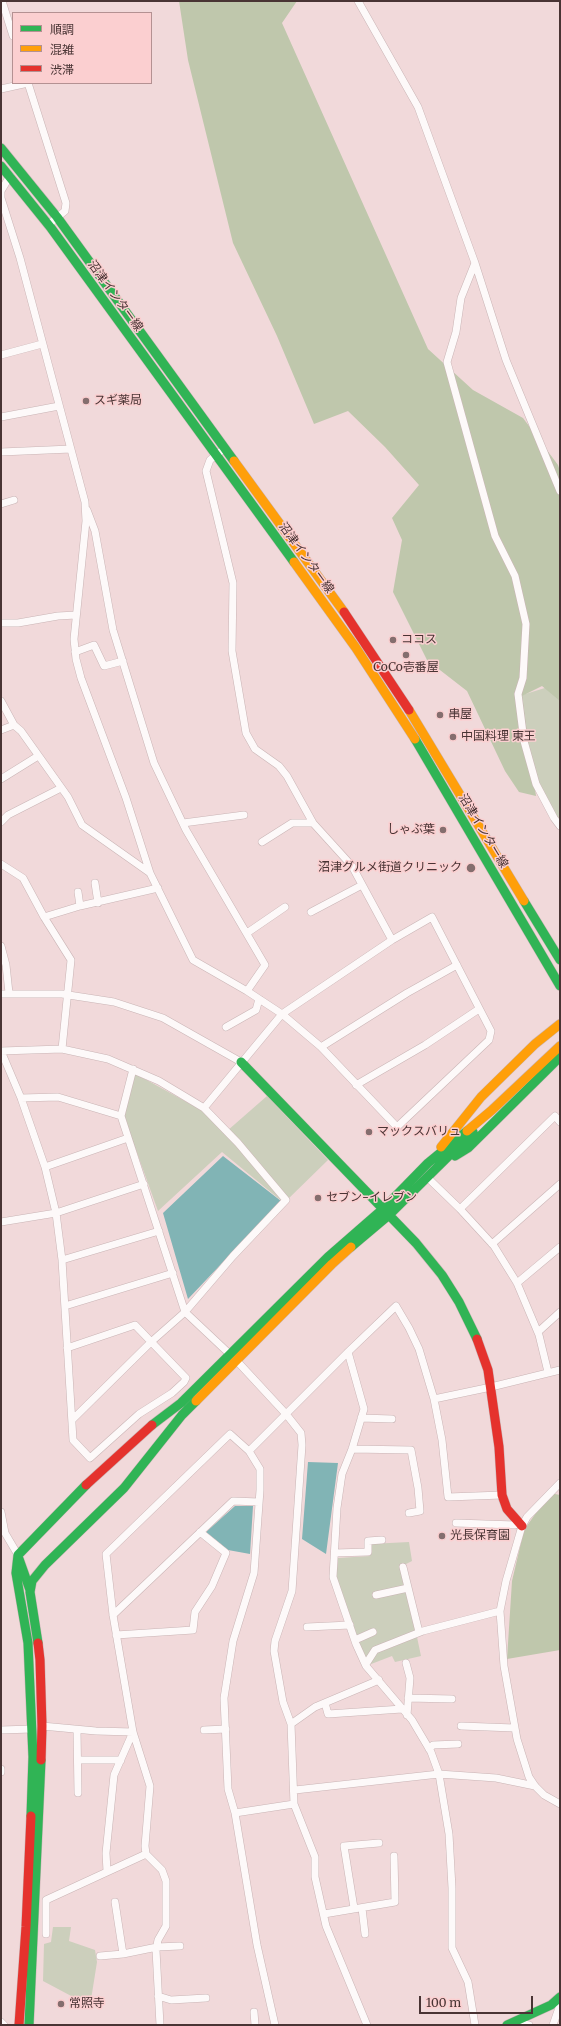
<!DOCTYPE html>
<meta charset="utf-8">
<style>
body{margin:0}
#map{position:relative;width:561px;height:2026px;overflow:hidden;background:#f1d9da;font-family:Merriweather,"Noto Sans JP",serif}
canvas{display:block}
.frame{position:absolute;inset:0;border:2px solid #493434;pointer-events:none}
.legend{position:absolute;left:12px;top:12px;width:140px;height:72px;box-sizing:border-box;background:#fbcfd0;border:1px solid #b49192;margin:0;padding:5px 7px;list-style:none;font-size:12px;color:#493434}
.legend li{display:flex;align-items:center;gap:8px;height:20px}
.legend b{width:20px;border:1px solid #b49192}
.scale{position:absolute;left:419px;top:1996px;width:114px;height:18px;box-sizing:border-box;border:2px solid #493434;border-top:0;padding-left:5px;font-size:12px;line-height:14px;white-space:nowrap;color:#493434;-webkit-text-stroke:3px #fbcfd0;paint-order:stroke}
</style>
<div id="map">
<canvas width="561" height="2026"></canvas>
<div class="frame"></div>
<ul class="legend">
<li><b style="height:5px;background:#30b455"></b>順調</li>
<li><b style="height:5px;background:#ff9f0a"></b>混雑</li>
<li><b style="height:5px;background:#e5322d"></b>渋滞</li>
</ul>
<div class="scale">100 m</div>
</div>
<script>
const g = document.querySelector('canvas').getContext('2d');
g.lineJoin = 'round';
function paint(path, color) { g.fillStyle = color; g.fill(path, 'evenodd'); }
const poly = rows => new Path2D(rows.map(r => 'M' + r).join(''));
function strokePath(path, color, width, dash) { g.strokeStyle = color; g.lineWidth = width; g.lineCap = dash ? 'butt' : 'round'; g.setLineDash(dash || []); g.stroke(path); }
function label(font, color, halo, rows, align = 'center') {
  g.font = font + ' Merriweather,"Noto Sans JP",serif'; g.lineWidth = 3; g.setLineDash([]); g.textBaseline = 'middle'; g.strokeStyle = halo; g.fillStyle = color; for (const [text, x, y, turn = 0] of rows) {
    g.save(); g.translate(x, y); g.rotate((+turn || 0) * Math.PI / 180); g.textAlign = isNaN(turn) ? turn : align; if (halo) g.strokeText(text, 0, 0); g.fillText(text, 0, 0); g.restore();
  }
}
const green = poly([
 [548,687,560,699,560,829,536,784,519,696],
 [134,1073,203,1111,227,1131,267,1096,328,1160,284,1203,222,1152,158,1211,123,1114],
 [409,1542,412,1561,402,1566,421,1656,395,1662,392,1656,366,1666,336,1579,338,1558,370,1556,370,1544],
 [53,1927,71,1927,69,1941,95,1950,97,1962,90,2006,43,1981,44,1944,51,1942]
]);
const forest = poly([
 [179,1,297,1,282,23,428,349,473,390,523,418,558,465,560,471,560,701,542,686,522,696,536,796,519,792,505,771,467,691,427,660,393,592,402,540,392,518,419,485,385,447,348,411,314,424,277,336,233,243,188,60],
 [550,1493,560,1495,560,1650,507,1659,512,1581,524,1530]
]);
const water = poly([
 [223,1156,281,1201,188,1299,163,1213],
 [308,1462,338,1463,326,1554,302,1539],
 [235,1506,253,1506,250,1554,228,1550,206,1532]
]);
const street = poly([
 [2,1,13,36],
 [358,1,418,107,475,263,506,360,560,491],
 [28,83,66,203,65,211,48,225],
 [1,89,28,83],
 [10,176,1,191,1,198,20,258,85,502,86,521,74,639,76,659,81,678,126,798,150,873,193,960,247,991,282,1014,321,1047,397,1127,489,1040,491,1031,432,917,392,940,282,1014,204,1108],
 [475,263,461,298,456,332,447,362,495,536,515,576,526,624,523,678,518,694,524,741,536,784,554,818,560,826],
 [1,355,42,344],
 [1,417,59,406],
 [225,448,210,460,206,471,233,583,232,651,246,733,255,749,279,766,287,776,313,823,352,866,392,940],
 [1,452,71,449],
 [1,504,14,500],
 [87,510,95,531,113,630,154,763,186,830,265,965,247,991],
 [1,623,18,623,58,616,76,615],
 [75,652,94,645,104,666,123,661],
 [1,701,14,725,21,731,68,797,82,825,150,873],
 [1,730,14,725],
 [1,779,38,756],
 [1,822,8,815,61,788],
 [183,823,244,815],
 [262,842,292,823,313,823],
 [1,864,23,878,44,917,71,960,62,1049],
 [95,883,98,903],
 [78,892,80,906],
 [311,912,362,885],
 [44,917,80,906,158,888],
 [247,933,285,907],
 [1,946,6,965,9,993],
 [1,994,62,994,114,1002,163,1018,241,1062],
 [226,1027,256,1010,259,999],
 [321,1047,407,993,457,965],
 [1,1051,21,1098,45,1167,56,1213,62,1260,73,1440,90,1458,139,1414,172,1393,184,1382,186,1378,135,1325,67,1348],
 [1,1051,62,1049,108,1059,159,1081,204,1108,238,1143,286,1200,233,1256,185,1312,151,1342,72,1420],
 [133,1069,121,1116,185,1312,236,1360,286,1414,301,1433,302,1445,292,1591,275,1641,274,1651,283,1702,291,1724],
 [356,1085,425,1045,479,1009],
 [21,1098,58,1097,121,1116],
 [45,1167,128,1138],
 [428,1178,460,1209,494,1246,517,1283,539,1335,548,1372],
 [460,1209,555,1116,560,1122],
 [1,1222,56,1213,144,1184],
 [492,1244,560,1184],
 [62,1260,159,1231],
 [517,1283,560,1247],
 [65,1306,173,1273],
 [538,1332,560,1312],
 [348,1352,364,1409,352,1449,342,1474,337,1508,333,1577,356,1644,366,1666,412,1720,431,1752,439,1774,449,1834,452,1888,452,1948,468,1982,475,2025],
 [361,1418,392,1419],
 [352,1449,411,1450,418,1488,420,1511,409,1513],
 [249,1451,348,1352,396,1306,409,1328,419,1349,434,1399],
 [560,1483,527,1517,522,1526,506,1581,500,1611,504,1666,517,1739,529,1777,535,1786,544,1795,560,1804],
 [502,1495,448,1497,442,1440,434,1399,491,1387,560,1370],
 [1,1512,5,1533,18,1555],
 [456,1523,515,1525,517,1521],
 [335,1553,368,1552,368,1541,382,1540],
 [403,1567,419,1632],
 [376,1595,408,1588],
 [113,1615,233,1501,259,1502],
 [307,1627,350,1625],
 [116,1635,193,1630,195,1612,212,1586,226,1553,200,1532],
 [355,1640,373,1632],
 [406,1663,410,1678,407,1715],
 [366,1664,375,1650,423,1631,500,1611],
 [408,1698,452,1699],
 [325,1703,328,1714,402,1709],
 [42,1726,96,1731,133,1732],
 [461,1726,514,1728],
 [1,1730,32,1729],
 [77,1730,78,1793],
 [204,1730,226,1729],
 [429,1749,433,1745,458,1744],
 [78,1760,121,1760],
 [1,1769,1,1772],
 [295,1790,439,1774,496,1778,535,1786],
 [235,1813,294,1804],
 [107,1871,106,1853,114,1775,133,1732],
 [115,1902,123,1954,157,1947,180,1946],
 [354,1908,344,1846,379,1843],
 [362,1908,365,1934],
 [324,1914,395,1902,394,1856],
 [46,1934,46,1900,146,1854],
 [100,1956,123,1954],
 [158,1996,171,2000,206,1998],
 [254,2012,255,2025],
 [1,2022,4,2025],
 [514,2022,529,2025],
 [160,2025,156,1950,158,1940,166,1926,166,1881,162,1870,146,1854,145,1846,150,1786,133,1732,113,1615,106,1554,230,1434,249,1451,260,1469,260,1490,254,1573,233,1641,224,1698,228,1789,235,1813,257,1945,275,2025],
 [367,2025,326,1926,315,1877,315,1857,294,1804,291,1724,315,1707,379,1680],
 [553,2025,560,2005]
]);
const fast = poly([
 [1,148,57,217,234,461],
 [1,166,51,228,294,562],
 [415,739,560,986],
 [524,901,560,960],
 [241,1062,416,1243,442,1275,459,1302,477,1339],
 [455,1156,468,1148,560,1057],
 [351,1247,389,1215,473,1132],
 [152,1425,181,1403,328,1257,383,1209,428,1163,467,1131],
 [19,1559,30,1590],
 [38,1643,30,1592,32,1581,45,1565,124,1488,182,1415,196,1401],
 [31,1816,33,1757,28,1643,16,1573,18,1555,86,1485],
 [29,2025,41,1760],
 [507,2025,551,2005,560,1997]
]);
const slow = poly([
 [234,461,344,612],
 [294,562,356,648,415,739],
 [409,710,524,901],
 [467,1131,492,1110,560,1046],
 [441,1147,481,1097,535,1044,560,1024],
 [196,1401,332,1264,351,1247]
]);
const jam = poly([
 [344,612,409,710],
 [477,1339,488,1370,499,1447,502,1495,507,1509,522,1526],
 [86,1485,152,1425],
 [38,1643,40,1660,42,1726,41,1760],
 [19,2025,26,1927,31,1816]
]);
const markers = [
 [86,401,4,"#846e6e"],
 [393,640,4,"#846e6e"],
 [406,655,4,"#846e6e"],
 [440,715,4,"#846e6e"],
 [453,737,4,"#846e6e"],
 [443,830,4,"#846e6e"],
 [471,868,5,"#846e6e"],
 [369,1132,4,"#846e6e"],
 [318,1198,4,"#846e6e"],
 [442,1536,4,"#846e6e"],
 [61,2004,4,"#846e6e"]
];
const streetNames = [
 ["沼津インター線",115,296,54],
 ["沼津インター線",306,558,54],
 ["沼津インター線",483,831,59]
];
const poiNames = [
 ["スギ薬局",94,401],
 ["ココス",401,640],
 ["CoCo壱番屋",406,668,"center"],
 ["串屋",448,715],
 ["中国料理 東王",461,737],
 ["しゃぶ葉",435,830,"right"],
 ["沼津グルメ街道クリニック",462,868,"right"],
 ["マックスバリュ",377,1132],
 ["セブン-イレブン",326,1198],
 ["光長保育園",450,1536],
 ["常照寺",69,2004]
];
paint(green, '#cccfbc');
paint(forest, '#bfc7ac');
paint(water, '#81b4b5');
strokePath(street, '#c9b4b5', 8);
strokePath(fast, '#c9b4b5', 10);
strokePath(slow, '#c9b4b5', 10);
strokePath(jam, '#c9b4b5', 10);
strokePath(street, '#fdf9f9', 7);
strokePath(fast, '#30b455', 9);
strokePath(slow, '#ff9f0a', 9);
strokePath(jam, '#e5322d', 9);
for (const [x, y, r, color] of markers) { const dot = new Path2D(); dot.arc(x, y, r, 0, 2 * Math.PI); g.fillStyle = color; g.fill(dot); strokePath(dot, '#fbcfd0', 1.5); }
label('12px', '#493434', '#fbcfd0', streetNames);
label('12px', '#493434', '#fbcfd0', poiNames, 'left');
</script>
